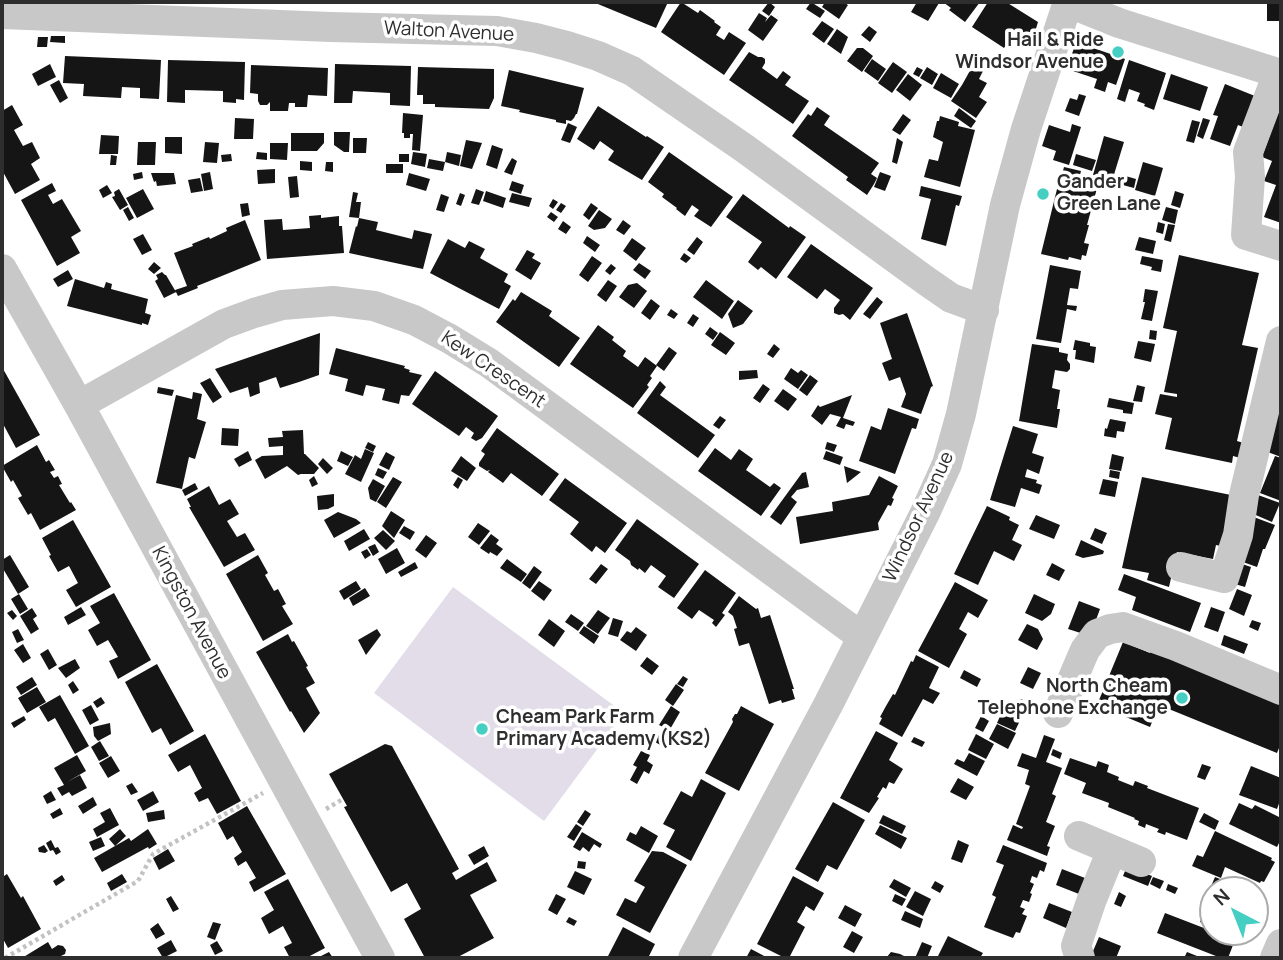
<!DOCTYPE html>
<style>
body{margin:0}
#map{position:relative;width:1283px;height:960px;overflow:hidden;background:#fff;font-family:Manrope,sans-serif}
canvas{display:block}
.frame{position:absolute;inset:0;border:4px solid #2e2e2e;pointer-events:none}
.north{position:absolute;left:1199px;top:876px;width:70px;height:70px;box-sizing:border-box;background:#fff;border:2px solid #ababab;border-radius:50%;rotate:318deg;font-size:19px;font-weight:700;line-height:28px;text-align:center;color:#2e2e2e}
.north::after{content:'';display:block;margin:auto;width:24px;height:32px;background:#45cfc2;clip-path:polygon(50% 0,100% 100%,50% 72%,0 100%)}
</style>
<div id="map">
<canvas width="1283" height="960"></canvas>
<div class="frame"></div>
<div class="north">N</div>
</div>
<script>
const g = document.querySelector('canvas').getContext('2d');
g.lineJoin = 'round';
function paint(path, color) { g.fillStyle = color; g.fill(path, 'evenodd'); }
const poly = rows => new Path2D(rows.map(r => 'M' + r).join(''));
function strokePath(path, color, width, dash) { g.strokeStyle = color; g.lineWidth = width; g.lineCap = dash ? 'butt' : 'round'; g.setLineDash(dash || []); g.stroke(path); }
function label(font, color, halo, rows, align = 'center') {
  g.font = font + ' Manrope,sans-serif'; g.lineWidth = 7; g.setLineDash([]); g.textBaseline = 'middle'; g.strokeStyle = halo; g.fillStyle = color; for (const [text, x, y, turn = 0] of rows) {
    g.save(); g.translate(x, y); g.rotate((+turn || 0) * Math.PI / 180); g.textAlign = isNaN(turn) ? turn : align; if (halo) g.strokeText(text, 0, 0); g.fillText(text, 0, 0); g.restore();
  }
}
const green = poly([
 [453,587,624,713,544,821,374,693]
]);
const building = poly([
 [593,2,668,2,656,28],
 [681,2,698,13,700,10,715,21,714,22,721,27,716,35,724,40,729,32,746,43,724,75,661,32],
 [769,2,775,7,769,16,762,11],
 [811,2,825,11,820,18,806,9],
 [825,2,843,2,848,5,839,19,822,7],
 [917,2,939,3,928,21,911,12],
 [943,2,980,2,965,22,949,10,951,8],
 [988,2,1006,2,1038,22,1030,48,1012,36,1004,48,972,27],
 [1267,2,1281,2,1281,21,1267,21],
 [759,13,767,18,765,22,771,15,778,20,763,41,748,30],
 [822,21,834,29,824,43,812,34],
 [869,26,877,32,870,42,861,35],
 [837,29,848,37,841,54,827,44],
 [51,36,65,36,65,43,50,42],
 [38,37,48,37,47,47,37,47],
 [1076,42,1125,59,1116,85,1108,82,1105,92,1094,88,1097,79,1067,69],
 [857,48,863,48,873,56,862,72,847,61],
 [749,52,758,57,762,57,765,59,765,63,762,68,777,79,783,71,791,77,785,85,809,101,793,124,729,80],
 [65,56,161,60,159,99,140,98,140,88,122,87,121,98,83,96,84,84,63,83],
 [872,59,886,69,878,81,864,71],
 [168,60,245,62,244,100,236,99,236,103,223,102,223,91,185,90,185,103,167,102],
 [1129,60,1166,73,1154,110,1144,106,1145,104,1137,101,1140,93,1129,89,1125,102,1117,99],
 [893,62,907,72,892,93,878,83],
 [50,64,56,77,38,86,32,74],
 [335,64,411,66,410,106,390,105,390,93,353,91,352,103,334,103],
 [251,65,328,68,327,96,308,95,307,107,295,107,295,103,289,103,288,111,270,111,270,102,267,105,260,105,258,101,258,94,250,93],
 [418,67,494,69,494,98,489,109,435,107,435,104,423,104,423,95,417,95],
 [917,67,923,70,919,77,913,74],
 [927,67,938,74,932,85,920,78],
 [972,67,983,71,979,79,987,83,979,97,987,102,976,118,951,101,962,85],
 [509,70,584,88,577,114,576,114,574,118,571,121,566,120,566,124,556,122,556,120,519,112,520,110,501,106],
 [941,73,959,84,951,98,933,88],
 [908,74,922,85,910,101,896,90],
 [1171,74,1208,87,1200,111,1163,99],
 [59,80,68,98,60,103,50,85],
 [1225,84,1255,96,1243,127,1238,125,1230,146,1210,139,1218,116,1213,115],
 [1079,94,1086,96,1079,116,1065,111,1070,98,1077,100],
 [12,105,23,125,14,130,23,146,32,142,40,158,31,164,40,180,15,194,2,170,2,111],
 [1281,105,1281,223,1264,217,1276,185,1264,181,1272,161,1262,157],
 [598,106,646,137,647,136,664,147,642,180,608,160,614,151,600,141,594,150,577,139],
 [817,107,830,116,824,125,879,163,871,174,877,178,874,184,867,195,846,180,848,177,792,136,808,114,811,116],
 [959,108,976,121,971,128,954,116],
 [403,113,423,115,420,151,412,150,413,134,410,134,410,138,404,138,404,133,402,133],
 [903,114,911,120,900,135,892,130],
 [940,116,959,122,958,126,975,130,960,187,924,177,929,159,938,161,943,142,933,137,937,121,939,121],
 [235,118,254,119,253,139,234,139],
 [1203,118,1210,120,1203,139,1197,136],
 [1192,120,1200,122,1194,143,1186,141],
 [568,123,577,127,570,143,561,140],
 [1072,124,1081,127,1069,165,1053,160,1056,151,1042,146,1049,125,1070,132],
 [334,132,350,132,349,152,344,152,334,145],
 [291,133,324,133,324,143,317,151,291,151],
 [101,135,119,136,118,154,99,154],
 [1104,136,1124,142,1112,181,1093,175],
 [165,137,182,137,182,154,165,153],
 [353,138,367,138,366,153,353,153],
 [897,138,903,142,897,164,892,162],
 [466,140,482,143,472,169,460,166],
 [138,142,156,142,155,165,137,165],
 [205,142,219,143,217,163,203,162],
 [270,143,288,143,287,160,270,159],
 [492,145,503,149,497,169,486,165],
 [257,152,267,153,267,160,256,159],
 [413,152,427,154,425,167,411,164],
 [447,152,461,155,459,166,445,162],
 [669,152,733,197,711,227,694,216,699,210,692,205,685,216,676,209,677,208,662,197,664,194,648,182],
 [231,154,232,161,222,162,221,155],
 [399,154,409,154,409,162,399,162],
 [1076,154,1096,160,1092,171,1073,165],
 [111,155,117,156,116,165,110,165],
 [512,158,517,161,512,175,504,172],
 [429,159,445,162,443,171,427,168],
 [300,161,312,162,312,171,300,170],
 [326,162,333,162,333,172,325,171],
 [1143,162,1163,168,1155,196,1135,190],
 [386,164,403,164,403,173,386,173],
 [1064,167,1081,171,1080,175,1099,181,1087,225,1089,225,1084,243,1089,244,1086,256,1082,255,1081,260,1069,257,1068,260,1041,254,1058,185,1059,186],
 [275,169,275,183,258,184,257,170],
 [142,172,143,178,134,180,133,174],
 [210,172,213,189,204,191,201,174],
 [880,172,891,176,885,191,874,187],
 [151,173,174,173,176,184,157,186,156,181,154,182],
 [409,173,430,179,426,191,406,185],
 [1122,175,1136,179,1134,188,1119,184],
 [297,176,299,197,290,198,288,177],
 [200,178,203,191,191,193,188,180],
 [512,181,524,185,521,194,509,190],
 [52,183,56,191,48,195,53,204,62,199,81,231,71,237,80,253,57,266,21,200],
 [107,185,112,193,103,198,99,190],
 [921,186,962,196,959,206,956,205,946,246,921,239,931,199,919,196],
 [119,189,128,205,120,210,112,197,115,196,114,192],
 [143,189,154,209,137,218,126,198],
 [476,189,484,192,479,205,471,203],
 [486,191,506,198,503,208,483,201],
 [1175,191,1184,194,1180,208,1171,205],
 [353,192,358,193,356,202,361,202,359,218,349,217],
 [460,193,465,195,461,206,456,204],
 [512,193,532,198,529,207,509,202],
 [441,194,449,197,444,212,436,210],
 [743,194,789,228,790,226,806,237,776,279,761,267,758,270,748,262,762,242,726,217],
 [553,199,558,202,553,209,549,206],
 [248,203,250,215,242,217,240,204],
 [561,203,566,206,561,213,556,210],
 [591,203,598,208,589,220,583,215],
 [128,207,134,218,129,221,123,210],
 [1166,207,1178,210,1175,224,1162,220],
 [599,210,612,219,605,228,594,230,588,226],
 [551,212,558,217,554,222,547,217],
 [321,215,321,218,339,216,339,226,342,226,344,253,267,259,264,220,282,219,283,230,310,228,309,216],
 [359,218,378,222,376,230,412,239,414,230,432,234,423,269,349,253,356,226,357,227],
 [245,220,261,260,207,282,197,286,198,288,178,296,175,290,187,286,174,253,193,246,192,244,209,237,210,239,227,231,226,228],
 [623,220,631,226,624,235,616,230],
 [563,221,571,227,566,234,558,229],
 [1158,222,1165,224,1163,234,1156,232],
 [1168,224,1175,225,1171,242,1164,240],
 [143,234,152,250,142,255,133,239],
 [587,236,600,245,595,252,583,243],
 [697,237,703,242,694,255,687,250],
 [1139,237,1156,241,1153,254,1135,250],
 [632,238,646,248,636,261,623,251],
 [448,239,465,248,469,241,485,249,480,258,508,274,504,282,511,286,499,309,430,273],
 [811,244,873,288,850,320,843,314,839,315,834,313,834,308,840,300,825,289,817,299,787,277],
 [527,250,535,254,532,258,541,263,531,280,515,270],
 [684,253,691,258,686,263,680,259],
 [1179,255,1259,273,1242,345,1258,348,1237,441,1247,444,1244,459,1233,456,1232,463,1165,449,1172,418,1155,414,1160,394,1177,397,1177,394,1164,392,1177,331,1163,328],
 [592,256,602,263,588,282,579,275],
 [1142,256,1163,260,1161,272,1151,270,1152,267,1140,264],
 [154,262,161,268,154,274,148,269],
 [639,263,651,271,645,279,633,270],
 [611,264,616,268,610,275,605,271],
 [1050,265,1081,271,1078,289,1070,288,1067,305,1077,306,1076,311,1067,309,1061,343,1036,339],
 [68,270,73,279,58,287,53,279],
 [162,272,165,275,166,275,176,292,164,298,155,281,158,279,156,275],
 [75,279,104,288,106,282,112,284,111,289,148,299,145,313,151,315,148,325,142,323,142,325,67,306],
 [608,280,617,286,606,302,597,295],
 [706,280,734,301,722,319,693,297],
 [637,283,647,291,634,308,619,297,628,285],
 [1145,289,1158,291,1152,321,1141,319,1145,302,1143,302],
 [521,292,552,311,549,316,580,338,559,367,496,322,513,299,515,301],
 [877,297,883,302,870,319,863,314],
 [651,299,660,306,650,320,641,313],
 [738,300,753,311,743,324,733,328,728,314],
 [671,309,678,314,674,319,667,315],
 [907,313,933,386,931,387,921,414,901,407,906,394,900,377,889,381,882,363,892,359,880,323],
 [693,314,699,318,693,327,687,323],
 [598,325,614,337,612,340,626,351,623,356,638,367,645,357,657,366,650,376,652,378,647,385,649,387,633,408,570,364],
 [710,327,718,333,713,340,705,334],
 [1150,330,1157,331,1156,340,1149,339],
 [720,332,735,343,726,355,711,345],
 [320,333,319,375,299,382,280,388,276,377,259,383,260,393,250,397,248,387,230,393,215,369],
 [1075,340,1090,343,1090,346,1096,347,1094,363,1075,359,1076,350,1073,350],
 [1138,341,1155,344,1151,362,1134,358],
 [774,344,780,349,773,358,767,354],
 [1032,344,1059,348,1059,352,1068,354,1067,360,1070,364,1070,369,1067,372,1055,370,1052,388,1060,390,1057,409,1060,409,1057,428,1019,421],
 [669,347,677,353,664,371,656,365],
 [336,348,405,366,404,368,410,370,409,372,422,375,409,396,401,395,399,404,382,400,385,389,366,385,363,396,345,391,348,379,329,374],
 [2,367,40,435,16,448,2,422],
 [791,368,798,373,801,370,808,375,798,389,784,379],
 [757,370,758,378,739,380,739,371],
 [435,371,498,416,482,438,476,441,471,438,474,433,466,427,459,436,412,404],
 [810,375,818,381,807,396,799,390],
 [210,378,222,397,213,403,200,383],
 [660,381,666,387,660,395,715,435,698,458,637,413],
 [763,384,770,389,760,403,753,398],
 [1137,385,1145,387,1142,402,1133,401],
 [158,387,174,390,172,396,157,393],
 [783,389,797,399,788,411,774,401],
 [193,392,202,394,197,419,206,422,195,459,189,457,182,489,156,483,176,395,192,399],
 [852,395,843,418,855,422,853,426,846,424,844,429,836,426,841,417,830,414,822,425,811,416,818,405,820,407],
 [1109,398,1134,403,1132,414,1123,413,1123,410,1107,407],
 [1281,401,1281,457,1265,451],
 [888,408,919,419,916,429,912,428,895,474,859,461,871,426,881,430],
 [720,416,726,420,719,429,713,425],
 [1110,419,1126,422,1124,432,1117,431,1116,438,1104,436,1105,428,1107,429],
 [1013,426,1038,434,1032,453,1044,457,1039,474,1027,469,1025,477,1037,480,1036,483,1042,485,1039,494,1021,488,1015,507,990,500],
 [222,428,239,429,238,446,221,445],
 [497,428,559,474,542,496,511,473,503,483,488,472,490,470,487,471,479,466,479,463,485,454,481,451],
 [303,430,304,454,305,454,319,468,314,474,301,474,298,475,287,466,265,479,255,460,262,456,283,455,283,446,269,447,268,438,283,437,282,431],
 [368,442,376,446,373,452,365,448],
 [827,442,837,445,834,452,825,449],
 [37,445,46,462,49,460,55,470,50,472,54,478,58,476,62,484,59,485,70,503,71,502,76,510,40,530,31,513,28,515,18,498,22,496,13,480,11,482,2,466],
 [715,448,731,460,739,449,753,459,746,470,770,487,774,483,781,488,761,516,698,471],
 [365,449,374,453,361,482,345,474,355,455,361,459],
 [248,451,252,460,239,467,234,459],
 [341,451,353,457,348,466,337,461],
 [826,451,843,457,840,465,823,459],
 [386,452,395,457,389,470,379,465],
 [1112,454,1124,457,1121,471,1109,469],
 [461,456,476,468,467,481,451,471],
 [1275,456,1281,458,1281,501,1260,493],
 [323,458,333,468,327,474,318,464],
 [844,466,861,472,847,483],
 [378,468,387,472,383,479,375,475],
 [1110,470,1120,472,1119,479,1109,477],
 [806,472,809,487,797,490,791,497,797,502,781,525,770,517,802,473],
 [314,476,318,484,312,487,309,480],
 [879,476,898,486,892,498,894,499,891,506,888,505,878,523,879,530,800,544,796,517,833,511,832,502,869,495],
 [393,477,402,482,386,508,377,502],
 [458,477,463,480,458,489,453,485],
 [1142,477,1236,496,1225,547,1216,545,1213,559,1177,552,1169,587,1147,580,1149,573,1122,568],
 [565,478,627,523,605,553,596,546,592,552,570,534,579,522,549,500],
 [373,479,385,486,376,502,370,499,368,488],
 [1103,479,1118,482,1115,497,1099,494],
 [195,483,198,489,185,496,182,490],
 [209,486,219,505,230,499,239,514,227,521,237,537,245,533,255,550,224,567,189,507,191,507,187,499],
 [334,494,334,506,328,509,318,510,317,496],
 [1258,495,1280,503,1272,522,1251,513],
 [987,506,1010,517,1009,520,1019,525,1012,540,1022,545,1014,561,994,551,978,585,954,574],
 [391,511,405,520,394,538,382,526],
 [338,512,356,519,361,523,334,538,324,520],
 [1036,515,1060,525,1054,539,1029,529],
 [1251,516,1275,525,1265,549,1263,549,1257,567,1240,561],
 [637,519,699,564,674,598,658,587,666,576,651,565,645,573,639,568,638,570,631,565,630,561,615,550],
 [73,520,111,587,76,607,66,590,78,583,69,566,58,572,49,556,51,555,42,538],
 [478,523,490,531,479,545,468,537],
 [404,526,415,532,410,540,399,533],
 [1095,528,1107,533,1102,544,1090,539],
 [364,529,370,539,349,551,344,541],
 [383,530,395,541,386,550,374,538],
 [491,534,499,540,496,544,503,549,497,556,490,552,489,554,480,548],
 [426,535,437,543,426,558,415,550],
 [1081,540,1104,551,1103,554,1083,558,1075,555],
 [375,544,379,552,373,556,368,547],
 [397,548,405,563,386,574,378,559],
 [367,549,371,555,365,559,361,552],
 [10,555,29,587,18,594,2,567,2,560],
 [258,555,268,573,265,575,274,591,278,589,286,604,282,606,293,624,263,641,226,574],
 [507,559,527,574,521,582,500,568],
 [415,562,418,568,401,577,398,572],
 [1052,563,1065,570,1059,581,1046,575],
 [601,564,608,569,596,584,589,579],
 [1242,564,1251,567,1245,587,1235,584],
 [534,566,542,572,530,589,522,583],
 [705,570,736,593,722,613,725,615,716,627,712,623,714,620,699,610,692,619,677,608],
 [1124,574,1201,603,1190,632,1132,610,1136,597,1118,590],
 [356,581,361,589,344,600,339,591],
 [539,581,552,590,544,601,531,591],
 [955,582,988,600,978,618,968,612,959,629,967,634,949,668,918,651],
 [365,588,370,596,353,606,349,598],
 [1237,589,1252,595,1244,616,1229,609],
 [114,593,151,660,118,679,109,661,118,657,108,640,97,646,88,630,100,623,90,606],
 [19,594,28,609,20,614,11,599],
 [1034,594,1055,604,1051,614,1042,621,1025,613],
 [739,596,756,609,758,608,761,618,770,615,794,689,792,689,795,699,782,703,781,700,769,704,749,643,739,646,734,629,737,628,733,616,728,612],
 [1079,601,1100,609,1090,636,1068,629],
 [81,607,86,615,68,625,64,617],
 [1211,607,1225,612,1218,632,1204,627],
 [32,608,37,616,33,619,39,629,31,634,20,616],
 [12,610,17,616,13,620,7,613],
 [598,610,610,618,598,634,586,626],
 [571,614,584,623,578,631,565,622],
 [613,618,623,621,618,637,608,634],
 [549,619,565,631,554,647,538,635],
 [1252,620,1261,623,1258,631,1249,627],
 [1027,624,1038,629,1043,639,1037,650,1018,640],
 [584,626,599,636,594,644,579,633],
 [636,627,647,635,636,651,620,640,627,631,631,633],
 [18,629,24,640,17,643,12,632],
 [377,629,381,635,366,655,358,640],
 [288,634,292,642,294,641,308,666,306,667,315,683,306,688,320,713,304,733,291,711,290,712,256,652],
 [1224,635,1248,644,1244,654,1221,645],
 [1123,642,1150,653,1153,644,1247,691,1281,705,1281,743,1277,753,1159,705,1150,727,1097,705],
 [23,644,31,658,23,663,14,650],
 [48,649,57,665,49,670,40,654],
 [916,655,939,667,929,688,940,693,933,704,923,699,902,737,879,724,882,718,880,717,886,706,893,694,895,695,911,661,913,662],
 [647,657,659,666,652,675,640,666],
 [75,659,80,668,66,678,58,668],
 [157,664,194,731,170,745,161,728,152,733,125,682],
 [1028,667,1041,673,1033,689,1020,683],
 [964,670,981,679,977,687,960,678],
 [683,676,688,679,683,687,677,684],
 [32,677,37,685,21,695,16,687],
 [73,681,79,690,73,694,68,685],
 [676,684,684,690,673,706,665,700],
 [37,687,46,702,27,713,18,698],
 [60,695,89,746,75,754,55,718,48,722,39,707],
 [101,697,105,703,97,708,93,702],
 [1021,699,1026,701,1023,709,1017,706],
 [1006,703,1024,712,1015,731,997,723],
 [91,705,99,720,90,725,82,710],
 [671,706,680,712,669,731,672,732,664,747,655,742,663,727,659,725],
 [741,706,774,724,739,791,705,773,733,722,732,719,735,714,737,714],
 [24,716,26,720,14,728,11,723],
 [981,716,989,721,983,732,975,728],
 [110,723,111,734,98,741,94,736,93,727],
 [997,724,1016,733,1008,749,989,739],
 [876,731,898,743,889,760,903,769,894,784,889,782,886,789,883,787,877,797,879,798,869,813,840,798],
 [205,734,241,801,217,814,208,798,199,802,194,793,202,788,190,765,178,772,168,755],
 [976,734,994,744,986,759,968,750],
 [1044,735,1055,739,1046,762,1062,768,1052,794,1056,796,1046,822,1055,826,1047,846,1050,847,1047,856,1007,840,1013,825,1022,829,1023,827,1016,824,1030,786,1025,784,1029,770,1017,766,1022,753,1036,758],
 [914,737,925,742,922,747,911,742],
 [100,741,109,756,99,761,91,747],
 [385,744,392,746,459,869,452,873,456,880,487,862,497,881,470,895,494,938,456,958,425,958,404,919,421,909,407,883,391,892,344,807,347,806,329,774],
 [1053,749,1062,753,1060,759,1051,755],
 [641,751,650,755,647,761,653,765,649,774,644,771,637,784,630,780,637,767,633,765],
 [969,753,985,761,977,776,954,764,957,759,964,762],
 [77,755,86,771,67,782,80,775,87,788,72,796,69,792,62,796,57,788,64,785,54,768],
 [111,756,120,771,108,778,99,763],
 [1070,758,1096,767,1098,761,1109,765,1107,772,1119,777,1118,780,1133,786,1135,781,1148,786,1147,788,1199,808,1187,840,1166,832,1165,835,1157,832,1159,829,1146,824,1145,828,1138,825,1139,821,1134,819,1135,818,1108,807,1109,803,1082,793,1086,783,1064,774],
 [1202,764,1211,767,1205,780,1197,777],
 [1251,766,1281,778,1281,798,1277,809,1239,795],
 [958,778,974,787,966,800,950,792],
 [701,779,726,793,691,861,666,847,675,830,663,824,681,791,692,797],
 [132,783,138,792,131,795,126,786],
 [51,791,56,800,47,804,43,796],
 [153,791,159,802,143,811,137,800],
 [93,797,97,805,83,814,78,806],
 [833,802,865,820,837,870,827,865,818,882,795,869],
 [1239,803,1252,809,1255,805,1281,818,1281,839,1277,847,1229,824],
 [247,806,286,874,254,892,249,882,256,878,246,861,238,866,234,858,242,852,233,836,227,840,218,823],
 [60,808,63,814,53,819,50,814],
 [110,808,119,825,97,837,93,829,105,822,100,813],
 [164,810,165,819,148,822,146,813],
 [585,810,591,814,583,826,577,822],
 [1204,813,1219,821,1215,830,1199,822],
 [883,815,906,826,902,834,879,823],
 [576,824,582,828,574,841,567,837],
 [880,825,907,838,901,849,875,834],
 [641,826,658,836,649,853,626,840,630,832,636,835],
 [120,829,126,836,115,846,109,839],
 [148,829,157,844,149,849,148,847,102,872,94,858,129,838,131,841],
 [1215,831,1272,858,1271,860,1275,862,1264,882,1261,881,1260,883,1225,867,1221,878,1192,866,1197,855,1203,857],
 [582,832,602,844,600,848,594,844,589,852,583,847,580,851,573,847],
 [101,837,105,846,93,851,89,842],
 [51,840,55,848,58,847,61,852,56,855,53,850,50,851,46,843],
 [958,840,969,845,962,863,951,859],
 [44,845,48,851,45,853,39,852,38,848],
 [1003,845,1047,863,1044,872,1040,870,1037,878,1032,876,1030,882,1034,884,1030,893,1032,894,1029,902,1023,900,1020,907,1025,909,1022,914,1027,916,1020,933,1016,932,1013,938,984,927,996,897,992,895,1004,865,996,862],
 [484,846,489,856,474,865,468,855],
 [168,849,175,861,159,870,153,858],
 [652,851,663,852,687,865,650,933,616,915,625,898,636,903,645,887,634,881],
 [578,861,586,862,585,869,577,868],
 [1127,866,1152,876,1148,886,1123,876],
 [1062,869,1085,878,1079,894,1056,885],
 [2,871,4,876,7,874,21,898,23,896,41,929,8,948,2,937],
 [575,871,592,879,584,895,567,887],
 [122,874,127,882,111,891,107,883],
 [62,875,65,880,56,886,53,881],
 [793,876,824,893,814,911,806,906,797,922,805,927,789,958,785,958,757,944],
 [1153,877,1164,881,1160,889,1150,884],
 [1215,877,1248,890,1213,890,1213,893,1209,891],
 [288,879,325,948,306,958,301,957,290,958,284,947,292,943,283,926,269,934,261,918,274,910,264,892],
 [894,879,911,888,906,897,889,887],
 [935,881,944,886,940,893,931,888],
 [1168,884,1178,888,1175,894,1166,890],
 [915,891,931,899,923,916,906,907],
 [1119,892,1126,896,1121,907,1114,904],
 [556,894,566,899,557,915,548,910],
 [895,894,906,899,902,906,892,901],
 [171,896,179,909,173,912,166,899],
 [1049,903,1072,912,1066,928,1043,918],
 [1208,903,1213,905,1213,927,1200,922],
 [845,905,862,914,855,927,838,918],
 [905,911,923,919,920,928,901,920],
 [1165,913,1235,940,1228,958,1221,958,1157,933],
 [569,917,577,921,574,926,566,922],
 [213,922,221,924,215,940,207,937],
 [158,923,165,934,156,939,150,929],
 [623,927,655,944,648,958,607,958],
 [852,931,863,937,854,953,843,947],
 [948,936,983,953,980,958,937,958],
 [1099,937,1121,946,1116,958,1096,958,1091,956],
 [171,940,177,951,163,958,157,948],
 [217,941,223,951,215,955,210,945],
 [48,942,52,949,58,945,63,946,66,950,65,954,57,958,22,958],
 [922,942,932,946,927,958,915,958],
 [751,949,768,958,746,958],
 [329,952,333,958,317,958],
 [891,952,900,954,908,958,886,958],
 [1187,952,1202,958,1184,958]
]);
const path = poly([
 [326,809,343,799],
 [5,958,138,881,153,854,263,793]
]);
const minor = poly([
 [1067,2,1119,23,1281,74],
 [2,14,331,27,497,31,536,38,567,46,598,56,632,71,744,148,925,280,951,298,984,310],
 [1278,73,1248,152,1250,177,1246,235,1281,246],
 [2,269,79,405,380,958],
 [79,405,224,324,254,313,282,305,333,301,374,306,414,320,450,339,489,363,862,637],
 [1181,567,1224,578,1238,535,1244,495,1281,341],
 [1058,713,1085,650,1097,634,1110,629,1123,627,1176,646,1281,690],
 [1079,836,1141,862],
 [693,958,829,703,925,513,947,464,961,414,1005,205,1026,129,1068,2],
 [1080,958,1076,946,1092,899,1112,850],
 [1275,958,1281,944]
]);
const markers = [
 [1118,52,7,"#45cfc2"],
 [1043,194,7,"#45cfc2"],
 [1182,698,7,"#45cfc2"],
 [482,729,7,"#45cfc2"]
];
const streetNames = [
 ["Walton Avenue",449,32,3],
 ["Kew Crescent",493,370,34],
 ["Windsor Avenue",919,517,-65],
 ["Kingston Avenue",191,613,62]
];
const poiNames = [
 ["Hail & Ride",1104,41],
 ["Windsor Avenue",1104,63],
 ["Gander",1057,183,"left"],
 ["Green Lane",1057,205,"left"],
 ["North Cheam",1168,687],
 ["Telephone Exchange",1168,709],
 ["Cheam Park Farm",496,718,"left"],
 ["Primary Academy (KS2)",496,740,"left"]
];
paint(green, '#e2dde9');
paint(building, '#151515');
strokePath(path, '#c2c2c2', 4.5, [3.5, 3.5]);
strokePath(minor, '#c8c8c8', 30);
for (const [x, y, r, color] of markers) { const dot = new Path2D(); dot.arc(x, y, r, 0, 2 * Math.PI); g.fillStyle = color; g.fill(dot); strokePath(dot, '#fff', 2.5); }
label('19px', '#2e2e2e', '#fff', streetNames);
label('bold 19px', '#2e2e2e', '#fff', poiNames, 'right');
</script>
